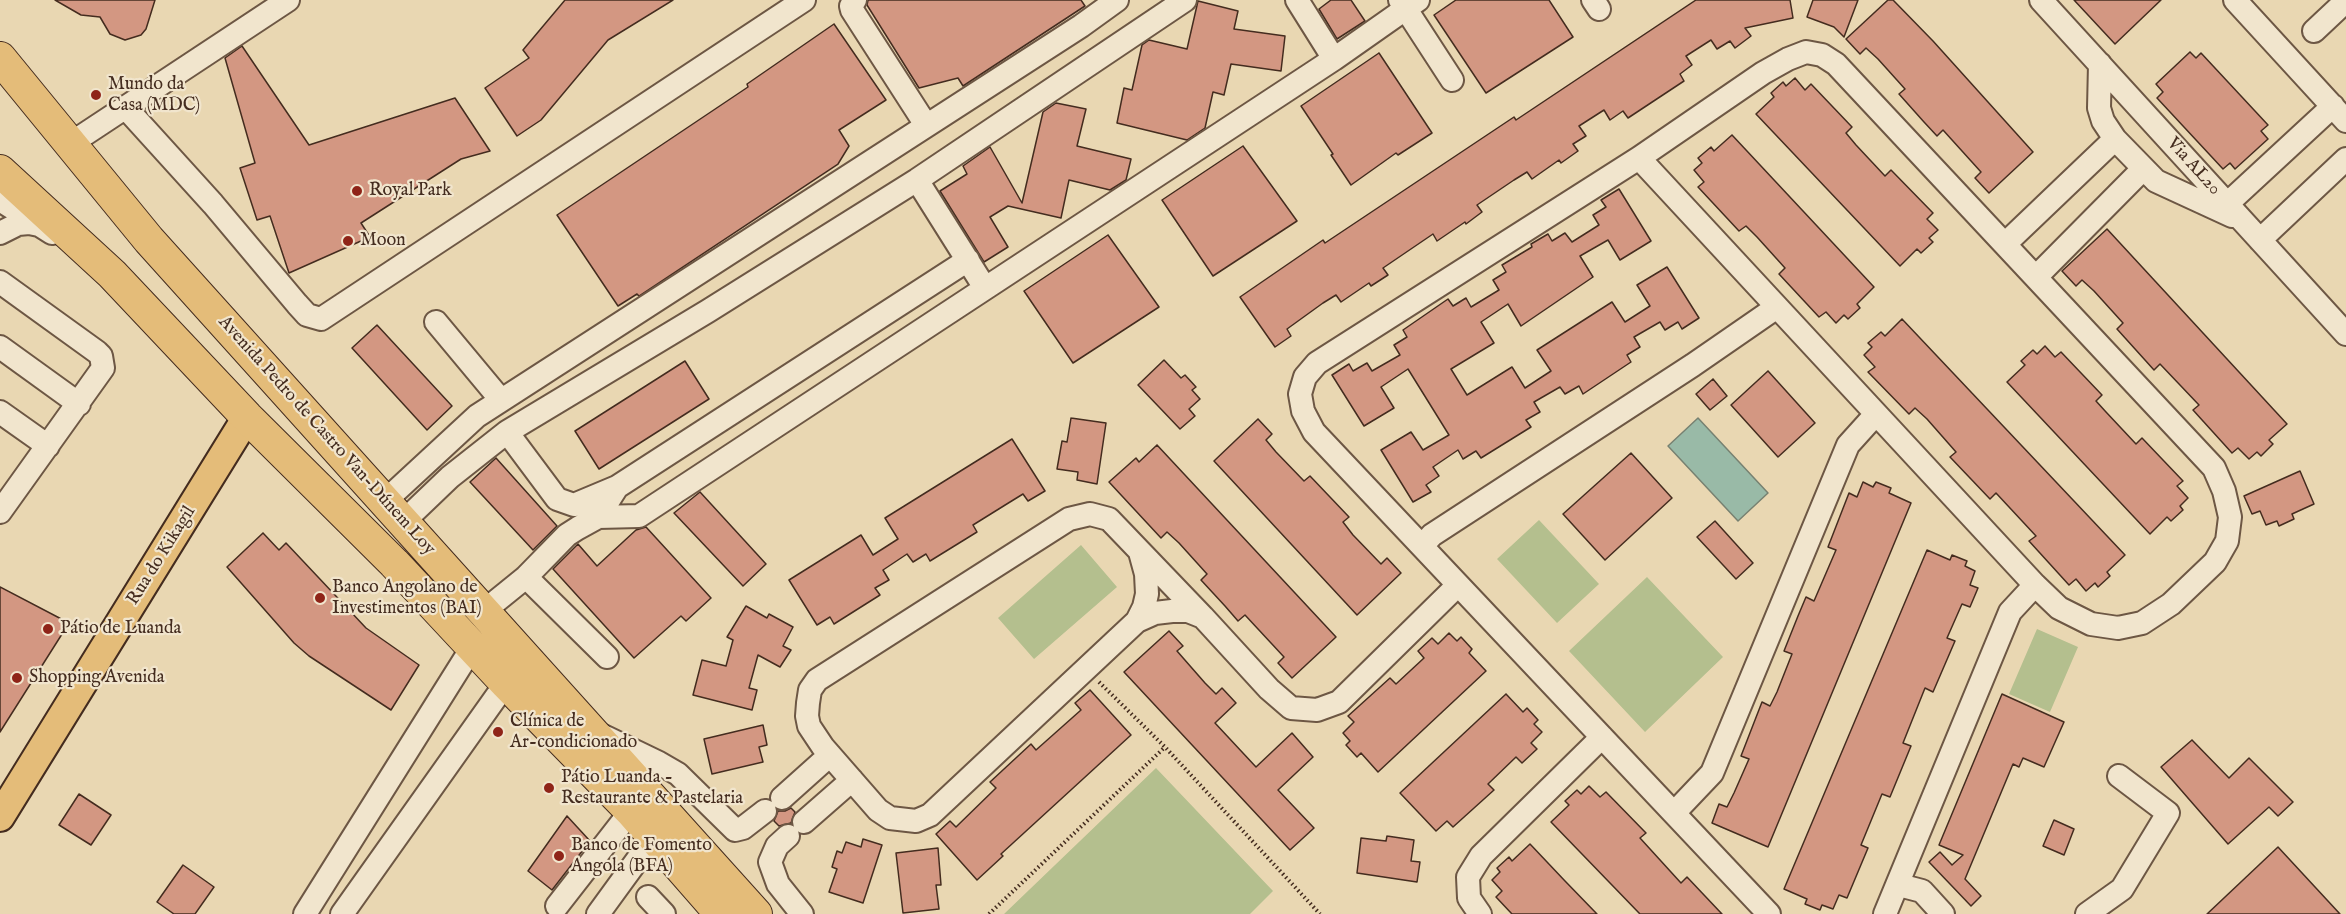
<!DOCTYPE html>
<meta charset="utf-8">
<style>
body{margin:0}
canvas{display:block;background:#e9d7b2}
</style>
<canvas width="2346" height="914"></canvas>
<script>
const g = document.querySelector('canvas').getContext('2d');
g.lineJoin = 'round';
function paint(path, color) { g.fillStyle = color; g.fill(path, 'evenodd'); }
const poly = rows => new Path2D(rows.map(r => 'M' + r).join(''));
function strokePath(path, color, width, dash) { g.strokeStyle = color; g.lineWidth = width; g.lineCap = dash ? 'butt' : 'round'; g.setLineDash(dash || []); g.stroke(path); }
function label(font, color, halo, rows, align = 'center') {
  g.font = font + ' "IM FELL English",serif'; g.lineWidth = 4.5; g.setLineDash([]); g.textBaseline = 'middle'; g.strokeStyle = halo; g.fillStyle = color; for (const [text, x, y, turn = 0] of rows) {
    g.save(); g.translate(x, y); g.rotate((+turn || 0) * Math.PI / 180); g.textAlign = isNaN(turn) ? turn : align; if (halo) g.strokeText(text, 0, 0); g.fillText(text, 0, 0); g.restore();
  }
}
const green = poly([
 [1539,520,1599,584,1557,623,1497,559],
 [1081,545,1117,587,1034,659,998,618],
 [1647,577,1723,657,1645,732,1569,651],
 [2037,629,2078,647,2050,712,2009,694],
 [1156,768,1273,891,1250,914,1004,914]
]);
const water = poly([
 [1698,418,1768,493,1738,521,1668,446,1698,418]
]);
const building = poly([
 [55,0,155,0,146,29,141,35,125,40,110,34,100,17,81,15,55,0],
 [565,0,673,0,608,40,541,120,517,136,485,88,529,58,523,50,565,0],
 [868,0,1081,0,1085,6,963,86,958,78,919,88,867,5,868,0],
 [1331,0,1351,0,1365,21,1337,39,1319,9,1331,0],
 [1456,0,1549,0,1573,37,1486,93,1434,15,1456,0],
 [1696,0,1790,0,1793,18,1745,28,1751,36,1735,48,1730,41,1717,49,1711,40,1686,56,1692,65,1680,74,1684,81,1628,118,1623,111,1610,120,1604,110,1579,126,1586,136,1573,144,1578,151,1561,163,1559,160,1532,179,1527,172,1514,180,1477,205,1482,212,1466,224,1465,222,1437,241,1433,234,1383,268,1388,275,1371,286,1369,283,1341,302,1336,295,1323,303,1287,329,1291,336,1275,347,1240,297,1323,240,1325,243,1514,117,1516,120,1696,0],
 [1813,0,1858,0,1844,37,1834,27,1807,17,1813,0],
 [1888,0,1893,0,1933,41,2033,152,1989,193,1975,178,1981,172,1943,130,1937,136,1924,122,1899,94,1905,89,1878,59,1866,48,1860,54,1846,39,1888,0],
 [2074,0,2161,0,2115,44,2074,0],
 [1198,1,1238,11,1234,29,1285,36,1281,71,1231,64,1224,95,1213,92,1205,128,1187,140,1117,123,1124,88,1132,90,1142,45,1149,40,1187,49,1198,1],
 [834,24,886,100,839,130,849,146,838,164,639,296,637,294,618,306,557,215,748,87,747,84,834,24],
 [242,46,309,145,455,98,490,151,461,159,361,223,370,237,289,273,270,216,257,220,240,168,255,163,225,58,242,46],
 [2190,52,2196,58,2201,53,2268,125,2261,131,2268,139,2235,169,2230,163,2223,169,2157,98,2163,92,2156,84,2190,52],
 [1379,53,1432,133,1398,155,1396,153,1351,185,1331,155,1333,154,1301,106,1379,53],
 [1795,78,1805,90,1811,84,1852,127,1846,133,1856,145,1885,176,1891,170,1933,213,1927,219,1938,230,1929,238,1933,242,1921,253,1917,249,1900,266,1756,114,1774,97,1771,93,1783,82,1786,86,1795,78],
 [1056,103,1086,109,1077,146,1131,159,1126,180,1110,190,1069,180,1061,218,1008,206,990,217,1008,247,984,262,940,191,967,174,963,166,990,147,1022,203,1043,112,1056,103],
 [1732,135,1874,287,1857,304,1860,308,1848,319,1844,315,1836,323,1826,312,1819,317,1779,274,1785,268,1757,237,1746,226,1739,231,1698,187,1704,182,1694,170,1702,163,1698,158,1711,147,1714,151,1732,135],
 [1243,146,1297,221,1213,276,1162,200,1243,146],
 [1619,189,1651,241,1620,260,1608,240,1580,256,1593,277,1521,326,1508,304,1481,322,1494,343,1451,369,1467,395,1512,367,1525,388,1551,371,1537,350,1612,302,1625,322,1650,306,1637,285,1667,267,1699,318,1682,329,1678,322,1665,330,1660,322,1634,337,1640,347,1627,355,1631,362,1583,394,1579,386,1565,394,1560,387,1534,402,1540,412,1526,420,1531,427,1481,458,1476,451,1463,459,1458,450,1433,467,1439,476,1426,485,1431,492,1413,502,1381,450,1411,432,1423,450,1449,435,1408,369,1381,387,1394,408,1364,426,1332,375,1349,364,1353,371,1367,363,1372,371,1400,355,1394,345,1407,337,1403,330,1448,299,1453,306,1466,298,1471,307,1499,290,1493,280,1506,272,1502,265,1532,247,1531,244,1548,234,1552,241,1565,233,1572,242,1599,225,1593,215,1606,207,1601,200,1619,189],
 [2107,229,2287,424,2269,440,2273,444,2261,456,2257,452,2249,459,2238,448,2232,453,2193,410,2199,405,2160,364,2154,370,2117,329,2123,323,2094,291,2082,280,2076,286,2062,271,2107,229],
 [1108,235,1159,307,1073,363,1024,291,1108,235],
 [1902,319,2125,555,2107,572,2110,576,2098,587,2095,583,2086,591,2076,579,2069,585,2029,541,2036,536,1996,493,1990,499,1950,457,1956,452,1927,419,1915,408,1909,414,1868,372,1875,367,1864,355,1872,347,1868,343,1881,332,1885,336,1902,319],
 [377,325,452,406,427,430,352,348,377,325],
 [2045,346,2055,357,2061,352,2102,395,2096,401,2106,412,2136,444,2142,438,2183,481,2177,486,2188,498,2180,506,2183,510,2171,521,2167,517,2150,534,2007,382,2025,365,2021,361,2033,350,2037,354,2045,346],
 [1164,360,1181,378,1185,375,1196,387,1192,390,1200,399,1189,409,1195,416,1180,429,1138,385,1164,360],
 [685,361,709,399,599,469,575,431,685,361],
 [1768,371,1815,423,1778,457,1731,405,1768,371],
 [1713,379,1727,396,1710,410,1696,394,1713,379],
 [1071,418,1106,423,1097,484,1077,480,1078,472,1057,469,1062,441,1067,442,1071,418],
 [1258,419,1272,434,1266,440,1276,452,1304,481,1310,476,1349,517,1343,522,1353,535,1381,564,1387,558,1401,573,1357,615,1214,461,1258,419],
 [1012,439,1045,491,1028,501,1023,494,1010,502,973,525,977,532,930,561,926,554,913,562,907,554,883,570,889,580,875,588,880,595,834,624,830,617,817,625,789,580,861,535,873,555,898,539,885,518,1012,439],
 [1157,445,1336,637,1292,678,1278,663,1284,657,1245,615,1238,621,1225,606,1201,580,1207,574,1179,543,1167,532,1161,538,1109,482,1136,458,1139,462,1157,445],
 [1631,453,1672,498,1605,560,1563,514,1631,453],
 [496,458,557,526,533,550,470,482,496,458],
 [2300,471,2314,504,2292,514,2294,519,2279,526,2277,521,2266,525,2260,511,2252,514,2244,496,2300,471],
 [1863,482,1873,487,1876,482,1891,488,1889,493,1911,503,1768,847,1712,823,1719,804,1727,807,1734,793,1749,759,1741,756,1762,702,1770,706,1777,692,1792,654,1784,651,1798,616,1806,597,1814,601,1836,550,1828,547,1849,493,1857,497,1863,482],
 [700,492,766,564,743,586,674,513,700,492],
 [1715,521,1753,563,1736,579,1697,537,1715,521],
 [646,527,711,598,686,621,681,616,634,658,553,569,578,544,597,566,636,530,646,527],
 [263,533,279,550,286,543,366,628,419,665,391,710,309,656,294,643,227,567,263,533],
 [1927,550,1950,560,1952,555,1967,561,1965,566,1975,571,1970,585,1978,588,1970,607,1962,604,1947,638,1955,641,1933,692,1925,688,1903,743,1911,746,1890,797,1882,794,1861,845,1868,848,1847,898,1839,895,1833,909,1822,905,1820,910,1805,904,1807,899,1784,889,1927,550],
 [0,587,69,623,0,732,0,587],
 [746,606,767,618,769,614,793,627,783,646,791,650,780,667,758,655,749,688,757,690,752,710,693,695,702,660,726,666,733,640,727,637,746,606],
 [1169,631,1183,646,1177,651,1205,683,1216,694,1222,688,1236,703,1215,723,1256,767,1292,733,1313,757,1278,790,1314,828,1290,850,1124,672,1169,631],
 [1449,633,1457,641,1461,637,1472,649,1469,653,1486,671,1378,772,1361,753,1357,757,1346,745,1350,741,1343,733,1354,722,1348,716,1390,678,1396,684,1424,658,1418,651,1432,638,1438,644,1449,633],
 [1090,690,1131,735,1001,854,1003,856,977,880,936,834,950,821,956,827,996,788,990,782,1031,744,1036,750,1081,710,1075,703,1090,690],
 [1506,694,1523,712,1527,708,1538,720,1534,724,1542,732,1531,743,1537,749,1522,763,1516,757,1488,784,1494,790,1453,827,1447,821,1436,831,1400,793,1506,694],
 [2002,694,2064,722,2044,767,2023,758,2019,767,2013,764,1965,879,1981,896,1971,906,1929,862,1940,852,1952,865,1963,855,1939,845,2002,694],
 [763,725,767,745,759,747,763,762,712,774,704,739,763,725],
 [2192,740,2229,778,2249,758,2293,802,2278,816,2269,807,2228,844,2161,767,2192,740],
 [1589,786,1600,797,1606,792,1646,833,1640,838,1681,883,1687,877,1722,914,1640,914,1551,822,1569,805,1565,801,1577,790,1581,794,1589,786],
 [79,794,111,815,91,845,59,825,79,794],
 [791,808,795,812,791,823,779,826,774,821,778,811,785,811,791,808],
 [567,816,590,841,552,890,528,871,567,816],
 [2054,820,2074,829,2064,855,2043,846,2054,820],
 [1387,836,1414,840,1411,861,1420,862,1417,882,1357,873,1361,838,1386,841,1387,836],
 [863,839,882,845,863,903,829,892,837,869,832,867,837,851,842,853,846,842,861,847,863,839],
 [1530,844,1565,881,1597,914,1512,914,1496,897,1502,891,1492,880,1500,872,1497,868,1509,857,1512,861,1530,844],
 [2278,847,2340,914,2207,914,2278,847],
 [938,848,941,885,936,885,939,909,903,913,896,853,938,848],
 [183,865,214,887,195,914,174,914,157,902,183,865]
]);
const path = poly([
 [1099,682,1165,747,1320,914],
 [989,914,1165,747]
]);
const minor = poly([
 [855,0,851,6,852,10,926,125],
 [1297,0,1334,59],
 [1400,0,1452,80],
 [1593,0,1599,9],
 [2041,0,2346,334],
 [2235,0,2346,121],
 [2314,31,2346,1],
 [2100,64,2099,108,2103,121,2115,139,2156,181,2232,216],
 [125,107,213,204,297,304,307,315,321,319,804,0],
 [70,144,288,0],
 [1639,158,2035,585,2059,608,2091,624,2118,628,2142,623,2171,604,2215,562,2227,541,2230,517,2224,491,2214,468,1836,64,1822,55,1806,52,1788,59,1763,73,1639,158,1317,363,1305,377,1300,394,1303,411,1314,432,1769,914],
 [917,180,985,288],
 [0,200,52,233],
 [2227,204,2333,106],
 [0,233,18,224,29,223,39,225],
 [2260,240,2346,159],
 [2005,244,2115,139],
 [2036,277,2143,169],
 [0,282,97,352,101,356,103,368,0,512],
 [436,322,501,400],
 [0,347,79,404],
 [0,412,48,446],
 [507,432,557,499,574,505,617,487],
 [385,501,477,416,1081,26,1117,0],
 [598,517,617,487,968,260],
 [403,522,450,477,507,432,708,311,917,180,1185,0],
 [1422,546,1432,535,1693,365,1777,307],
 [526,577,607,657],
 [484,611,526,577,567,535,578,528,598,517,639,516,1334,59,1418,0],
 [1203,617,1188,611,1172,611,1155,613,1137,621,930,815,916,821,890,818,878,810,823,747,809,726,807,716,808,703,810,690,817,680,1069,519,1090,514,1109,519,1203,617,1269,689,1291,708,1317,710,1339,702,1458,585],
 [1137,621,1144,607,1147,594,1146,574,1140,552],
 [601,735,659,763,678,774,735,830,743,828,765,811],
 [782,798,830,755],
 [1674,813,1712,773,1848,445,1876,414],
 [804,822,852,780],
 [788,836,777,846,770,862,778,884,802,914],
 [1899,885,1922,891,1943,914],
 [648,897,664,914],
 [557,906,631,811],
 [305,914,473,646],
 [342,914,506,683],
 [598,914,654,837],
 [1480,914,1469,898,1468,877,1481,856,1602,737],
 [1885,914,2010,612,2035,585],
 [2087,914,2122,889,2168,813,2119,776]
]);
const major = poly([
 [0,817,247,417]
]);
const highway = poly([
 [0,58,149,240,756,914],
 [0,171,112,274,247,417,394,563,506,683,631,811,721,914]
]);
const markers = [
 [96,95,6,"#8f2418"],
 [357,191,6,"#8f2418"],
 [348,241,6,"#8f2418"],
 [320,598,6,"#8f2418"],
 [48,629,6,"#8f2418"],
 [17,678,6,"#8f2418"],
 [498,732,6,"#8f2418"],
 [549,788,6,"#8f2418"],
 [559,856,6,"#8f2418"]
];
const poiNames = [
 ["Mundo da",108,85],
 ["Casa (MDC)",108,106],
 ["Royal Park",369,191],
 ["Moon",360,241],
 ["Banco Angolano de",332,588],
 ["Investimentos (BAI)",332,609],
 ["Pátio de Luanda",60,629],
 ["Shopping Avenida",29,678],
 ["Clínica de",510,722],
 ["Ar-condicionado",510,743],
 ["Pátio Luanda -",561,778],
 ["Restaurante & Pastelaria",561,799],
 ["Banco de Fomento",571,846],
 ["Angola (BFA)",571,867]
];
const streetNames = [
 ["Via AL20",2193,167,48],
 ["Avenida Pedro de Castro Van-Dúnem Loy",326,436,48],
 ["Rua do Kikagil",162,556,-58]
];
paint(green, '#b4bf8e');
paint(water, '#99baa7');
strokePath(water, '#778171', 1.5);
paint(building, '#d39782');
strokePath(building, '#442c1f', 1.5);
strokePath(minor, '#6d5744', 26);
strokePath(major, '#442c1f', 32);
strokePath(highway, '#442c1f', 34);
strokePath(path, '#442c1f', 4, [1.5, 3]);
strokePath(minor, '#f1e5cd', 22);
strokePath(major, '#e4bc79', 28);
strokePath(highway, '#e4bc79', 32);
for (const [x, y, r, color] of markers) { const dot = new Path2D(); dot.arc(x, y, r, 0, 2 * Math.PI); g.fillStyle = color; g.fill(dot); strokePath(dot, '#f1e5cd', 2); }
label('18px', '#442c1f', '#f1e5cd', poiNames, 'left');
label('18px', '#442c1f', '#f1e5cd', streetNames);
</script>
